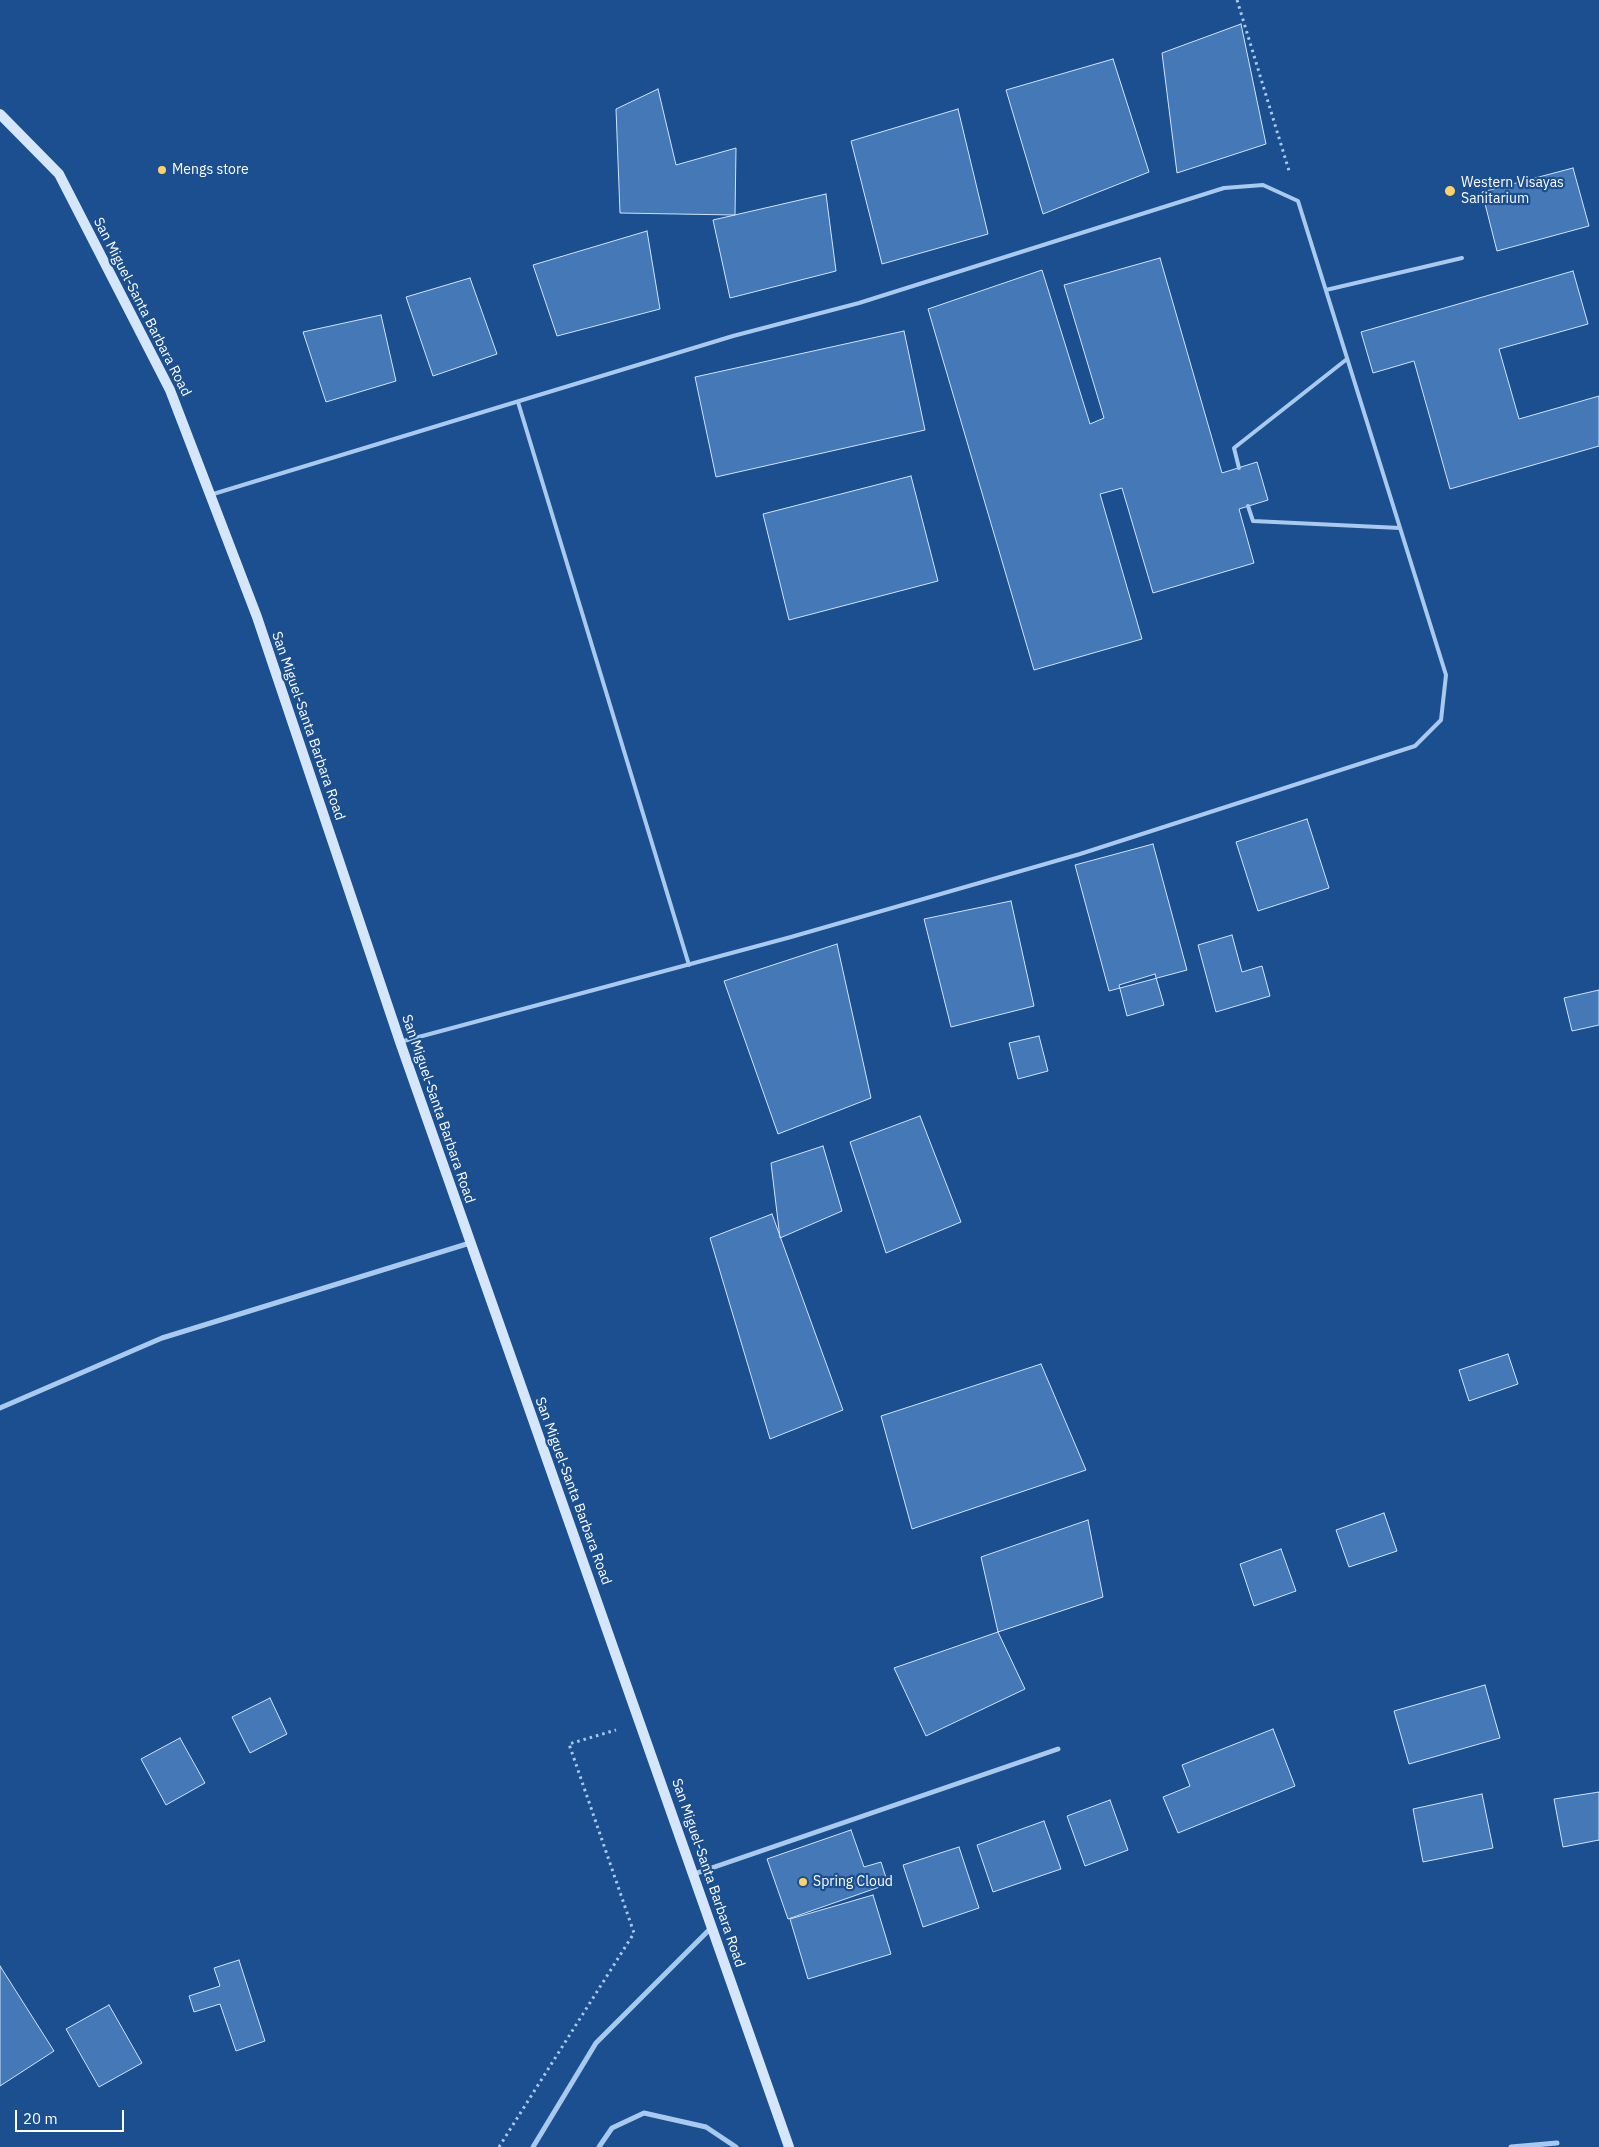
<!DOCTYPE html>
<style>
body{margin:0}
#map{position:relative;width:1599px;height:2147px;overflow:hidden;background:#1b4f8f;font-family:"IBM Plex Sans",sans-serif}
canvas{display:block}
.scale{position:absolute;left:15px;top:2110px;width:109px;height:22px;box-sizing:border-box;border:2px solid #fff;border-top:0;padding-left:6px;font-size:15px;line-height:18px;white-space:nowrap;color:#fff;-webkit-text-stroke:4px #1b4f8f;paint-order:stroke}
</style>
<div id="map">
<canvas width="1599" height="2147"></canvas>
<div class="scale">20 m</div>
</div>
<script>
const g = document.querySelector('canvas').getContext('2d');
g.lineJoin = 'round';
function paint(path, color) { g.fillStyle = color; g.fill(path, 'evenodd'); }
const poly = rows => new Path2D(rows.map(r => 'M' + r).join(''));
function strokePath(path, color, width, dash) { g.strokeStyle = color; g.lineWidth = width; g.lineCap = dash ? 'butt' : 'round'; g.setLineDash(dash || []); g.stroke(path); }
function label(font, color, halo, rows, align = 'center') {
  g.font = font + ' "IBM Plex Sans",sans-serif'; g.lineWidth = 4.5; g.setLineDash([]); g.textBaseline = 'middle'; g.strokeStyle = halo; g.fillStyle = color; for (const [text, x, y, turn = 0] of rows) {
    g.save(); g.translate(x, y); g.rotate((+turn || 0) * Math.PI / 180); g.textAlign = isNaN(turn) ? turn : align; if (halo) g.strokeText(text, 0, 0); g.fillText(text, 0, 0); g.restore();
  }
}
const building = poly([
 [1241,24,1266,144,1177,173,1162,53,1241,24],
 [1113,59,1149,172,1043,214,1006,90,1113,59],
 [658,89,676,165,736,148,735,215,620,213,616,109,658,89],
 [958,109,988,234,882,264,851,141,958,109],
 [1573,168,1589,226,1497,251,1482,192,1573,168],
 [826,194,836,271,730,298,713,220,826,194],
 [647,231,660,309,557,336,533,265,647,231],
 [1160,258,1222,473,1257,462,1268,500,1239,509,1254,563,1153,593,1122,488,1100,494,1142,639,1034,670,928,309,1042,270,1090,424,1104,418,1064,285,1160,258],
 [1573,271,1588,324,1499,349,1519,419,1599,396,1599,446,1450,489,1414,361,1373,373,1361,332,1573,271],
 [470,278,497,354,433,376,406,297,470,278],
 [381,315,396,381,326,402,303,332,381,315],
 [904,331,925,430,716,477,695,377,904,331],
 [911,476,938,581,789,620,763,514,911,476],
 [1307,819,1329,888,1258,911,1236,842,1307,819],
 [1153,844,1187,970,1109,991,1075,865,1153,844],
 [1011,901,1034,1006,951,1027,924,919,1011,901],
 [1232,935,1242,972,1262,966,1270,996,1216,1012,1198,945,1232,935],
 [837,944,871,1098,778,1134,724,981,837,944],
 [1155,974,1164,1005,1127,1016,1119,985,1155,974],
 [1599,990,1599,1025,1572,1031,1564,998,1599,990],
 [1039,1036,1048,1071,1018,1079,1009,1043,1039,1036],
 [920,1116,961,1222,886,1253,850,1142,920,1116],
 [823,1146,842,1211,780,1238,771,1163,823,1146],
 [772,1214,843,1410,770,1439,710,1238,772,1214],
 [1508,1354,1518,1384,1469,1401,1459,1370,1508,1354],
 [1041,1364,1086,1470,912,1529,881,1416,1041,1364],
 [1384,1513,1397,1551,1349,1567,1336,1530,1384,1513],
 [1088,1520,1103,1597,998,1632,981,1557,1088,1520],
 [1281,1549,1296,1591,1254,1606,1240,1564,1281,1549],
 [998,1632,1025,1689,926,1736,894,1668,998,1632],
 [1485,1685,1500,1738,1409,1764,1394,1711,1485,1685],
 [270,1698,287,1734,250,1753,232,1717,270,1698],
 [1273,1729,1295,1786,1178,1833,1163,1797,1190,1786,1182,1765,1273,1729],
 [180,1738,205,1783,166,1805,141,1759,180,1738],
 [1599,1792,1599,1840,1563,1847,1554,1799,1599,1792],
 [1482,1794,1493,1848,1423,1862,1413,1809,1482,1794],
 [1110,1800,1128,1850,1085,1866,1067,1816,1110,1800],
 [1044,1821,1061,1869,993,1892,977,1845,1044,1821],
 [851,1830,864,1867,881,1862,888,1884,788,1919,767,1859,851,1830],
 [959,1847,979,1908,923,1927,903,1865,959,1847],
 [873,1895,891,1954,808,1979,790,1919,873,1895],
 [239,1960,265,2041,236,2051,220,2004,194,2012,189,1996,220,1986,214,1968,239,1960],
 [0,1966,54,2051,0,2086,0,1966],
 [109,2005,142,2063,99,2087,66,2029,109,2005]
]);
const path = poly([
 [1237,0,1290,174],
 [499,2147,634,1933,569,1744,616,1730]
]);
const service = poly([
 [1326,290,1462,258],
 [518,402,689,965],
 [1239,468,1234,448,1347,359],
 [210,495,733,336,859,303,1224,188,1263,185,1298,201,1446,675,1441,720,1415,746,1080,854,791,937,400,1042],
 [1248,506,1253,521,1400,528]
]);
const minor = poly([
 [0,1408,162,1338,470,1243],
 [694,1874,1058,1749],
 [533,2147,596,2043,712,1927],
 [599,2147,612,2128,644,2113,706,2127,736,2147],
 [1511,2147,1557,2143]
]);
const secondary = poly([
 [0,114,59,174,170,390,257,617,400,1042,789,2147]
]);
const markers = [
 [162,170,5,"#ffd166"],
 [1450,191,6,"#ffd166"],
 [803,1882,5,"#ffd166"]
];
const poiNames = [
 ["Mengs store",172,170],
 ["Western Visayas",1461,183],
 ["Sanitarium",1461,199],
 ["Spring Cloud",813,1882]
];
const streetNames = [
 ["San Miguel-Santa Barbara Road",142,307,63],
 ["San Miguel-Santa Barbara Road",308,726,71],
 ["San Miguel-Santa Barbara Road",438,1109,71],
 ["San Miguel-Santa Barbara Road",573,1491,70],
 ["San Miguel-Santa Barbara Road",708,1873,71]
];
paint(building, '#4478b7');
strokePath(building, '#cfe3fa', 1);
strokePath(path, '#a9c9ee', 3, [2.5, 4]);
strokePath(service, '#a9c9ee', 4);
strokePath(minor, '#a9c9ee', 5);
strokePath(secondary, '#d6e6fa', 10);
for (const [x, y, r, color] of markers) { const dot = new Path2D(); dot.arc(x, y, r, 0, 2 * Math.PI); g.fillStyle = color; g.fill(dot); strokePath(dot, '#1b4f8f', 2); }
label('14px', '#fff', '#1b4f8f', poiNames, 'left');
label('14px', '#fff', '#1b4f8f', streetNames);
</script>
